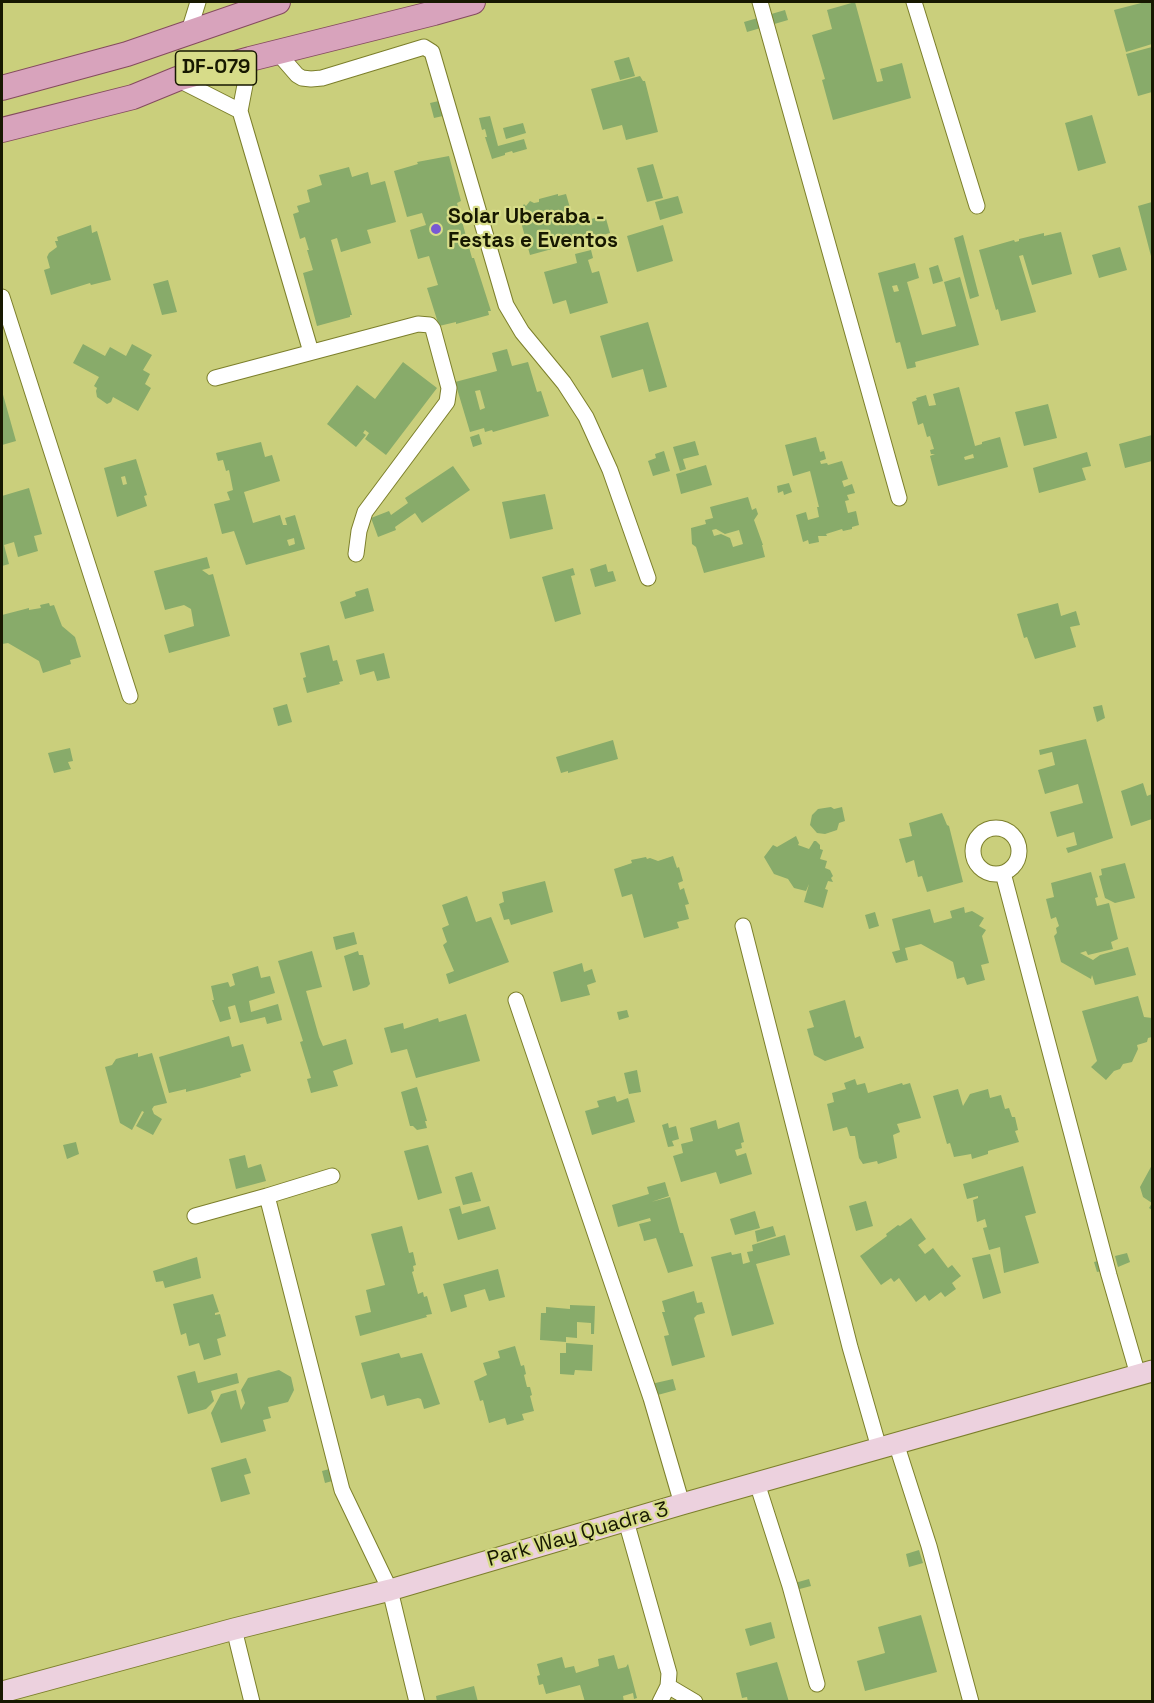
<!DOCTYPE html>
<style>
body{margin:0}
#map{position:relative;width:1154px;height:1703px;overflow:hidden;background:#cacf7c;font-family:"Space Grotesk",sans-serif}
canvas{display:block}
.frame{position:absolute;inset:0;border:3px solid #171801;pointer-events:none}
</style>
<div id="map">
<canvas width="1154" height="1703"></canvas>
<div class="frame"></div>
</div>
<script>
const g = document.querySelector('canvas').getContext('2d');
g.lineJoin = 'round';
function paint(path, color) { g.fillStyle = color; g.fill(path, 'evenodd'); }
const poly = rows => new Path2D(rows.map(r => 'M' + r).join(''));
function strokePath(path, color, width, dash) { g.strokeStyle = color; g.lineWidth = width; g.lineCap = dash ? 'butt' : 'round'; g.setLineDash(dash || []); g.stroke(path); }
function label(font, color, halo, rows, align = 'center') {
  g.font = font + ' "Space Grotesk",sans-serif'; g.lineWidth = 4.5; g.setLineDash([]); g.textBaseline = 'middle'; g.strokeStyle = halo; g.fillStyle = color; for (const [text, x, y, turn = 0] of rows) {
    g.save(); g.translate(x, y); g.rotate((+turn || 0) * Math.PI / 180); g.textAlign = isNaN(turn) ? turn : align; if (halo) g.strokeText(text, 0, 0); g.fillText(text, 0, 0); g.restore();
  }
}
const building = poly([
 [855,2,877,82,883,81,880,69,902,63,911,98,833,120,822,80,825,79,812,35,832,29,827,10],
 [1145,2,1152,2,1152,44,1126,52,1114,10],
 [785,10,788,20,747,32,744,22],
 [1152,47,1152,92,1138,96,1126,54],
 [629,57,635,76,620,80,614,61],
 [640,76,643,81,645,81,658,132,626,140,622,125,603,130,591,89],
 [452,98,456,113,434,118,430,103],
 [1092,115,1106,163,1078,171,1065,123],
 [490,116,498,146,524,139,527,149,513,153,512,151,505,153,505,155,492,159,485,137,487,137,485,129,482,130,479,118],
 [523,123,526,133,506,139,503,128],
 [449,156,461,201,457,203,472,258,474,258,491,311,488,311,489,315,456,324,456,322,439,326,427,288,438,285,429,256,418,259,410,230,426,225,422,213,407,217,394,171,418,164,417,162],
 [653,164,663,198,647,202,637,168],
 [349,167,352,177,368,172,371,185,385,181,396,222,367,230,371,243,341,252,337,238,331,240,352,315,350,315,350,317,317,326,303,273,313,270,307,250,309,250,308,247,305,237,300,239,293,214,299,212,297,206,310,202,307,190,322,185,319,175],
 [558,194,558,196,566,194,573,218,581,222,605,215,610,233,530,255,521,222,518,220,520,215,518,214,524,204,526,206,530,201,534,203,539,202,539,199],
 [678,196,683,213,660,220,655,202],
 [1152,202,1152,260,1138,206],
 [91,225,92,233,97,231,111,280,91,285,90,283,51,295,44,270,50,268,47,257,49,253,57,247,55,241,58,241,57,237],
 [663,225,673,261,637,272,627,236],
 [1061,232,1072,274,1032,285,1023,255,1019,256,1036,312,1001,321,998,309,996,310,979,250,1014,240,1015,242,1019,241,1019,239,1044,233,1044,236],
 [963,235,979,296,970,299,954,238],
 [1120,247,1127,270,1099,278,1092,255],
 [591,250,593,258,588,260,592,273,599,271,608,303,570,314,566,300,553,304,544,272,577,263,575,254],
 [915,263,919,278,907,282,922,335,956,326,944,282,960,277,979,345,915,362,916,367,907,369,900,342,896,343,878,273],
 [897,285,899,291,894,292,892,286],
 [938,265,943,281,933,284,929,268],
 [168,280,177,312,162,315,153,284],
 [648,322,667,387,649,392,643,369,612,378,600,336],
 [83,344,105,356,110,347,126,356,132,344,152,355,143,370,150,374,145,384,151,388,138,411,113,397,111,402,107,404,97,397,96,391,97,388,94,386,99,377,73,363],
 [507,349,512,366,528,362,537,392,541,391,549,416,493,432,492,430,485,432,484,428,470,432,455,382,497,371,492,353],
 [480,390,485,408,480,410,475,391],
 [403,362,437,388,386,455,365,439,369,433,365,430,363,433,366,435,356,447,327,424,357,385,375,399],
 [959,387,975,446,982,444,982,442,1000,437,1008,467,938,486,930,456,935,454,931,454,930,450,934,449,930,436,927,437,923,423,918,425,912,402,917,400,916,398,926,395,929,406,936,405,933,394],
 [973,454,974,458,965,460,964,457],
 [2,391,16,441,2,445],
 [1048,404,1057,438,1024,446,1015,412],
 [479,434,482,444,473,447,470,437],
 [1152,435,1152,461,1125,468,1119,444],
 [816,437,820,452,824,451,826,459,820,461,821,464,827,463,828,465,842,461,848,479,842,481,844,487,852,484,855,493,847,495,849,500,845,501,848,513,856,511,859,525,852,527,852,529,843,531,842,529,826,534,827,536,818,536,819,542,809,544,808,540,803,542,796,515,806,512,808,520,819,517,817,507,819,507,810,471,793,476,785,445],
 [695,441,699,455,683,459,686,469,680,471,673,447],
 [261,442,265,457,272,455,280,481,244,492,253,523,280,515,283,525,287,525,285,518,295,515,305,549,246,565,234,531,222,534,214,504,230,500,227,492,233,490,229,470,226,471,223,460,218,461,216,453],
 [294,538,295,544,289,546,287,540],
 [664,451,670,471,653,476,648,461,656,458,655,454],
 [1087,452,1091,466,1082,468,1086,480,1039,493,1033,468],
 [136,459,147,495,144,496,147,506,117,517,104,468],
 [125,476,127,484,123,485,121,477],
 [706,465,712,485,681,494,676,474],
 [453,466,470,490,422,523,415,513,395,527,396,530,378,537,371,518,389,511,391,515,408,503,405,498],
 [789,483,792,492,784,495,783,491,778,493,777,486],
 [29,488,42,534,34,536,38,551,18,557,14,542,4,545,9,564,2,566,2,496],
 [545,494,553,529,510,539,502,502],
 [748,497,752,510,756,508,758,514,754,520,763,545,762,545,765,557,704,573,696,547,692,544,691,528,706,524,705,520,713,518,710,507],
 [716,529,725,534,739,530,743,544,733,547,730,538,721,534,714,536,712,530],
 [207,557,210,568,202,570,209,575,213,574,230,636,169,653,164,635,194,626,191,609,184,605,165,610,154,571],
 [606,564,608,572,613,571,616,581,595,587,590,569],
 [573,568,575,575,571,576,581,614,555,622,542,577],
 [368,588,374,611,345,619,340,602,356,596,355,592],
 [49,603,50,606,54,605,62,626,75,637,81,657,70,660,71,664,43,673,39,661,8,643,2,644,2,615,29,608,29,610,41,608,40,605],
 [1058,603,1061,616,1076,611,1080,625,1070,627,1076,647,1035,659,1027,637,1024,638,1017,614],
 [329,645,333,661,337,660,343,681,339,682,340,684,307,693,303,678,306,677,300,653],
 [384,653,390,678,377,681,374,671,360,675,356,660],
 [287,704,292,722,278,726,273,708],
 [1102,705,1105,718,1097,722,1093,707],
 [1086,739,1113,838,1068,853,1066,848,1077,845,1074,832,1057,837,1050,812,1083,803,1078,784,1045,794,1038,770,1055,765,1052,752,1040,755,1039,750],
 [613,740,618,759,568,773,568,771,561,773,556,757],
 [70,748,73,761,68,762,71,769,54,773,48,753],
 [1143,783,1147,796,1152,794,1152,819,1131,826,1121,791],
 [831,807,834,809,842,807,845,821,839,823,837,830,825,834,817,833,810,825,812,815,818,809],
 [942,813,947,825,949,826,963,882,927,892,922,876,918,877,914,860,906,863,899,839,912,836,909,823],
 [796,836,799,843,798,845,809,849,814,841,816,841,820,845,820,849,823,850,820,859,827,861,825,868,830,870,833,876,831,878,833,882,828,881,825,889,828,890,823,908,804,902,809,884,806,891,794,888,788,879,774,874,764,857,773,845,777,847],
 [673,856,677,868,679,867,683,881,678,883,680,890,684,888,685,892,689,904,685,905,689,919,677,922,679,928,644,938,632,894,622,897,614,869,632,863,631,860,646,857,647,859,650,858,658,861],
 [1125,863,1135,898,1115,903,1105,898,1099,876,1102,875,1101,869],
 [1091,872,1098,897,1095,898,1097,906,1109,903,1118,939,1111,942,1113,949,1088,955,1086,951,1080,953,1093,960,1100,955,1128,947,1136,975,1095,985,1092,975,1091,979,1061,962,1054,936,1057,933,1056,928,1059,926,1056,917,1051,919,1046,899,1054,897,1051,883],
 [545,881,553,912,511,925,509,919,504,920,499,904,504,902,502,892],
 [467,896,476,922,491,917,509,962,449,984,446,974,454,971,443,945,447,942,442,928,449,925,442,905],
 [964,907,965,913,972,911,984,918,979,926,986,930,982,936,989,963,981,965,985,980,967,985,964,977,957,979,953,962,921,944,905,948,908,960,896,963,892,952,900,950,892,919,930,909,934,923,952,918,950,911],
 [875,912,879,926,869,929,865,915],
 [354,932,357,944,336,950,333,937],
 [312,951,322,987,306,991,319,1037,323,1046,346,1039,353,1064,333,1071,338,1086,311,1093,307,1079,311,1078,300,1042,303,1041,278,961],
 [358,951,359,955,363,955,370,984,367,987,353,991,344,956],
 [582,963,584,972,592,969,596,982,587,985,590,995,561,1002,553,972],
 [258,966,261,978,270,976,275,993,249,1001,251,1012,278,1004,282,1020,267,1024,265,1017,240,1023,235,1005,228,1007,231,1019,220,1022,212,1000,214,1000,211,986,228,982,230,987,235,985,232,974],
 [1138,996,1144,1017,1152,1018,1152,1037,1148,1038,1147,1042,1137,1045,1138,1049,1132,1062,1123,1064,1120,1069,1114,1071,1106,1080,1091,1067,1097,1061,1082,1011],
 [845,1000,855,1038,860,1036,864,1048,825,1061,814,1055,807,1029,814,1027,809,1011],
 [627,1010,629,1017,619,1020,617,1012],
 [466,1014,480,1061,416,1078,407,1049,391,1053,384,1028,403,1023,404,1029,438,1018,439,1022],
 [229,1036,232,1047,243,1044,251,1071,240,1074,241,1077,202,1088,186,1092,186,1089,169,1093,159,1057],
 [138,1053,138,1057,152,1053,167,1103,154,1106,152,1109,154,1114,162,1119,153,1135,136,1126,144,1112,142,1111,132,1130,120,1123,105,1067,112,1065,116,1059],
 [637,1070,641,1092,629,1094,624,1073],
 [855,1079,857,1085,865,1083,868,1093,902,1083,903,1085,910,1083,921,1118,897,1124,900,1132,893,1135,897,1158,878,1164,877,1161,863,1164,859,1158,855,1136,850,1136,847,1127,833,1131,827,1104,834,1102,832,1093,846,1089,844,1083],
 [417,1087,427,1121,425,1121,427,1128,417,1130,413,1126,410,1126,401,1092],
 [958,1089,963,1106,970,1094,988,1089,990,1098,1001,1095,1005,1109,1009,1108,1012,1117,1015,1117,1018,1130,1015,1131,1019,1142,988,1151,988,1154,972,1159,971,1154,954,1157,950,1143,947,1144,933,1096],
 [615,1096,617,1102,628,1098,635,1122,592,1135,585,1111,599,1107,597,1101],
 [716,1120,718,1129,739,1122,744,1142,741,1143,742,1148,735,1150,737,1156,746,1153,752,1174,720,1184,716,1172,681,1182,673,1156,683,1153,681,1144,693,1141,690,1128],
 [668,1123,669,1128,676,1126,679,1139,672,1141,674,1146,668,1147,662,1125],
 [76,1142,79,1154,67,1159,63,1145],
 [428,1145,442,1193,418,1200,404,1151],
 [245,1155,248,1168,261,1164,266,1181,236,1189,229,1159],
 [1152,1165,1152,1210,1149,1208,1152,1203,1143,1197,1140,1187],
 [1023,1166,1036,1213,1025,1216,1039,1263,1004,1273,1000,1247,989,1250,983,1228,987,1227,985,1219,977,1222,973,1200,978,1198,978,1196,967,1199,963,1184],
 [472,1172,481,1201,463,1205,455,1177],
 [665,1182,669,1196,651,1202,670,1197,680,1233,683,1233,693,1266,668,1273,656,1238,644,1241,643,1237,639,1224,651,1221,650,1218,618,1227,612,1205,649,1194,647,1187],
 [866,1201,873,1226,856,1231,849,1206],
 [460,1206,462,1214,489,1206,496,1229,458,1240,449,1209],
 [755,1211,760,1228,735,1235,730,1219],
 [911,1218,926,1239,918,1245,925,1254,933,1248,948,1268,952,1265,961,1276,952,1283,956,1289,945,1297,941,1292,929,1301,925,1295,916,1302,899,1278,894,1282,891,1278,881,1285,860,1256,887,1236,886,1234,898,1225,900,1226],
 [402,1226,409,1253,413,1252,416,1265,413,1266,414,1271,412,1272,418,1294,423,1292,424,1297,427,1296,432,1314,426,1315,427,1317,360,1336,355,1316,371,1312,366,1290,385,1285,371,1234],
 [773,1226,776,1236,757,1242,755,1231],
 [785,1235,790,1255,756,1264,774,1324,732,1336,711,1257,731,1252,732,1255,741,1253,743,1264,750,1262,747,1252,753,1251,752,1245],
 [1127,1253,1130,1262,1118,1267,1115,1256],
 [990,1254,1001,1293,983,1299,972,1258],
 [197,1257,201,1278,165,1288,163,1281,156,1282,153,1271],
 [1106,1259,1109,1269,1097,1272,1094,1262],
 [498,1269,505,1297,489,1301,485,1289,464,1295,467,1307,451,1312,443,1284],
 [694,1291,697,1303,702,1302,705,1313,697,1315,694,1318,705,1357,672,1366,664,1336,669,1335,662,1312,665,1312,662,1301],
 [213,1294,219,1312,215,1313,215,1315,220,1314,226,1336,217,1339,221,1355,204,1360,199,1343,189,1346,186,1333,181,1335,173,1304],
 [570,1305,595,1306,594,1334,591,1334,591,1323,577,1322,577,1338,566,1337,566,1342,540,1340,541,1313,546,1313,546,1307,570,1309],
 [566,1343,593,1345,592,1371,575,1370,574,1375,560,1374,560,1353,566,1353],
 [515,1346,521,1366,524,1365,526,1374,524,1375,527,1387,530,1387,532,1395,530,1396,534,1411,522,1414,524,1420,507,1425,505,1418,489,1423,483,1400,480,1401,474,1381,487,1375,483,1363,500,1358,498,1351],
 [399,1353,401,1358,422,1353,440,1404,424,1409,421,1399,418,1398,387,1406,384,1395,371,1399,361,1363],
 [279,1370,291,1377,294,1390,288,1402,268,1407,271,1418,263,1420,266,1431,221,1443,211,1413,221,1394,236,1390,241,1410,245,1403,241,1390,248,1378],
 [195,1371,198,1383,237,1373,239,1383,211,1391,214,1401,206,1409,188,1414,177,1376],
 [673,1379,676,1390,654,1396,651,1384],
 [246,1458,251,1473,244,1475,250,1494,221,1502,211,1468],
 [333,1468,336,1480,325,1483,322,1471],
 [919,1550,923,1563,909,1567,906,1554],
 [809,1579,811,1586,792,1591,791,1584],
 [921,1615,937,1672,865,1691,857,1661,885,1653,878,1627],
 [771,1622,775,1638,750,1646,745,1629],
 [614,1655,618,1669,626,1667,628,1664,637,1698,634,1699,633,1693,623,1696,624,1702,585,1702,580,1685,546,1694,543,1684,539,1685,537,1676,540,1675,537,1664,562,1657,565,1668,574,1666,576,1673,599,1666,598,1659],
 [777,1662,789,1702,748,1702,747,1697,742,1698,736,1673],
 [474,1686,478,1702,437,1702,436,1696]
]);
const street = poly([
 [760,2,899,498],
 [914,2,977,206],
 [189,31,198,2],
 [277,52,297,75,302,78,311,79,322,78,424,47,432,52,506,305,522,332,564,383,586,417,610,470,648,578],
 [250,59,240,111,311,352],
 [177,79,240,111],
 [2,297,130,696],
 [215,378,418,324,430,325,433,329,449,388,447,402,365,512,359,531,356,554],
 '973 851a23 23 0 1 1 46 0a23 23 0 1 1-46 0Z',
 [1003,873,1109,1275,1138,1375],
 [743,926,850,1347,879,1448],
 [516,1000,651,1398,682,1504],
 [332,1176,267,1196,342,1490,390,1590,417,1702],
 [195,1216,267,1196],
 [896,1443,929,1546,971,1702],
 [757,1483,790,1586,817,1684],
 [626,1521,669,1673,668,1686,660,1702],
 [234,1629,252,1702],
 [668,1686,695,1702]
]);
const secondary = poly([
 [2,1692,234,1629,390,1590,682,1504,1152,1371]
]);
const primary = poly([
 [2,88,127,54,278,2],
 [2,130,133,97,177,79,250,59,434,13,473,2]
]);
const markers = [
 [436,229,6,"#7859d3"]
];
const shields = [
 [216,68,81]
];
const shieldNames = [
 ["DF-079",216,68]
];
const poiNames = [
 ["Solar Uberaba -",448,217],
 ["Festas e Eventos",448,241]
];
const streetNames = [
 ["Park Way Quadra 3",578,1535,-16]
];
paint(building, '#88ab6a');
strokePath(street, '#7c7f2b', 17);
strokePath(secondary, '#7c7f2b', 23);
strokePath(primary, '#844b5e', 26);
strokePath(street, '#fff', 15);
strokePath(secondary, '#ecd1de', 21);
strokePath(primary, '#d8a3bc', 24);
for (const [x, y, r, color] of markers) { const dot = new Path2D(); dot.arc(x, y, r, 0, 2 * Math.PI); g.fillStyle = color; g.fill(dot); strokePath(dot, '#d7dc89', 2); }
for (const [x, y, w] of shields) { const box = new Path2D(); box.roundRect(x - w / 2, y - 17, w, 34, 4.5); g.fillStyle = '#d7dc89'; g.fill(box); strokePath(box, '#171801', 1.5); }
label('bold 20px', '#171801', null, shieldNames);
label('bold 21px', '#171801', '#d7dc89', poiNames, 'left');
label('21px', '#171801', '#d7dc89', streetNames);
</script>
